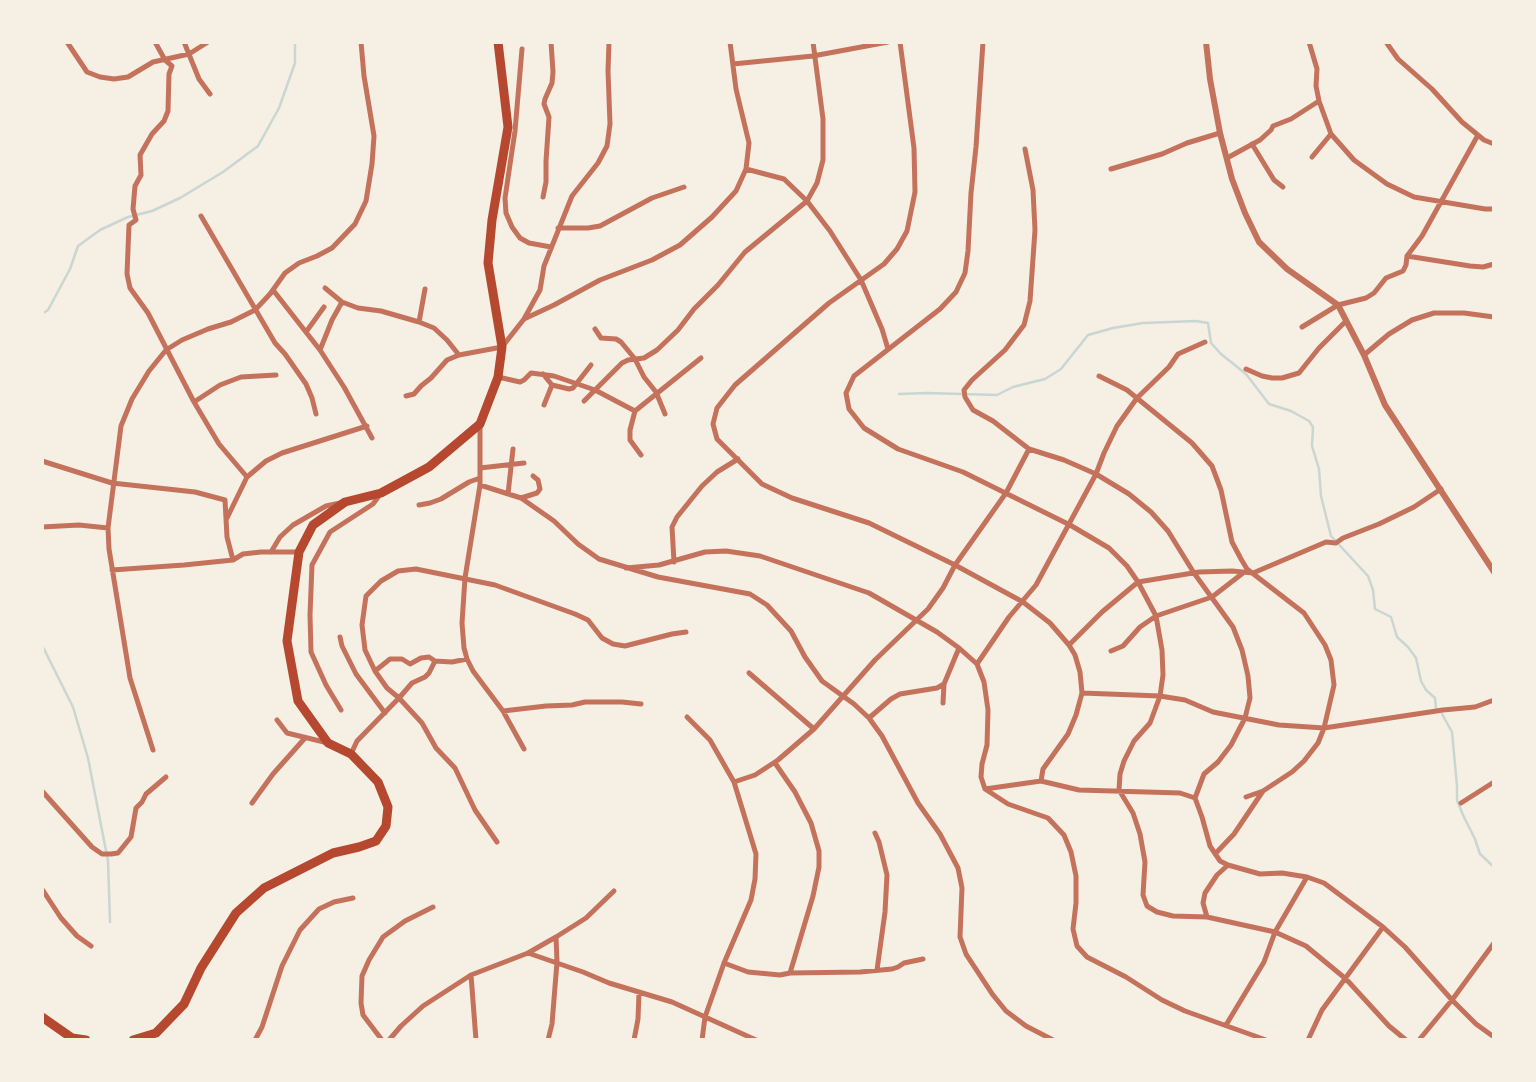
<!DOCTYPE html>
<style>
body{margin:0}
#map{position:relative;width:1536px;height:1082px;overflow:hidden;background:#f6efe4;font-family:"Playfair Display",serif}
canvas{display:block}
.frame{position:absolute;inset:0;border:44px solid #f6efe4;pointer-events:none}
</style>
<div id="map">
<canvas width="1536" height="1082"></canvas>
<div class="frame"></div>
</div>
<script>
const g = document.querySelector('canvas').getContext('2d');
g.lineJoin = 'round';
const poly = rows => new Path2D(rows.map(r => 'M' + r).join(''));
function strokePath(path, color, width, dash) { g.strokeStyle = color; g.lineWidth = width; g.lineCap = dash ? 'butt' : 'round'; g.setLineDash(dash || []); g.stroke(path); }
const stream = poly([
 [42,314,48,310,70,269,78,246,100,230,128,217,152,211,180,198,223,172,258,146,279,108,295,63,295,42],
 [899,394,927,393,997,395,1013,387,1045,379,1061,369,1088,335,1113,328,1143,323,1196,321,1208,323,1211,343,1221,354,1246,374,1269,404,1291,411,1309,421,1313,427,1312,446,1319,469,1321,496,1331,536,1368,576,1373,590,1375,609,1391,617,1397,637,1408,647,1416,658,1421,681,1426,690,1435,698,1436,708],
 [42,645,73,707,88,758,108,861,110,922],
 [1442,714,1452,732,1457,786,1457,800,1463,815,1475,839,1480,854,1494,867]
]);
const minor = poly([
 [67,42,87,72,100,77,114,79,128,77,153,62,189,54,208,42],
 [155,42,165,60,172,66,169,74,168,111,164,121,152,134,140,155,141,175,135,186,133,209,136,220,129,225,127,274,130,288,148,313,194,402,219,444,247,477],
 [184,42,199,79,210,94],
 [900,42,914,148,915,192,907,231,897,249,884,264,829,303,735,385,717,408,713,424,717,439,762,484,792,498,869,523,955,565,1023,602,1050,623,1069,645,1075,655,1080,672,1082,693,1076,715,1068,734,1043,769,1041,781],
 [983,42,976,147,971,193,968,251,965,273,956,292,940,309,854,376,846,393,849,409,864,428,898,449,963,472,1070,525,1109,548,1127,566,1138,582,1156,616,1162,650,1163,675,1160,696,1150,723,1134,741,1124,761,1120,774,1119,790,1133,813,1140,834,1145,862,1143,895,1147,906,1157,912,1173,916,1207,917,1275,932,1306,946,1346,979,1389,1026,1406,1040],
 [1309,42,1317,69,1316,86,1319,101,1331,134,1354,160,1387,184,1414,197,1485,209,1494,209],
 [1386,42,1398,59,1432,89,1462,122,1484,140,1494,144],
 [522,49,515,131,505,198,506,213,512,227,520,238,529,243,551,247],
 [733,64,813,56,888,42],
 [1252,144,1274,180,1283,187],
 [1025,149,1033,190,1035,230,1030,301,1024,325,1005,350,972,380,964,390,965,397,973,410,993,421,1029,449,1064,460,1096,474,1129,494,1151,512,1168,531,1194,573,1233,627,1242,650,1248,676,1250,698,1245,718,1231,745,1218,762,1204,774,1195,798,1202,817,1210,846,1220,861,1228,865,1260,874,1282,873,1307,877,1324,883,1383,927,1405,947,1452,1000,1476,1024,1494,1037],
 [1312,157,1331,134],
 [1227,158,1260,140,1271,130,1273,126,1291,119,1319,101],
 [746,169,784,179,807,201,830,231,861,280,882,329,888,349],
 [1111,169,1162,154,1187,143,1220,133],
 [543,197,546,182,546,161,549,117,544,104,545,99,552,83,553,72,551,42],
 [201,216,275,343,285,354,306,384,312,398,316,414],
 [558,228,588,228,600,226,652,198,684,187],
 [1407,256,1470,266,1483,267,1494,264],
 [325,288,342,302,358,308,381,311,419,322,434,328,447,340,459,355],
 [273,290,320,350,344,387,372,438],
 [524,319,540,290,544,266,572,196,598,163,607,146,610,124,608,71,609,42],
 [419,322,425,289],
 [1302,327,1338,305,1366,298,1374,293,1386,278,1403,271,1406,265,1407,256,1422,236,1478,135],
 [595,329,601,338,616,339,621,342,635,359,644,377,656,392,665,414],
 [306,332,324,307],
 [320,350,332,320,342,302],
 [1364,355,1389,334,1412,320,1434,313,1464,313,1494,317],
 [1246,369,1262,376,1272,378,1282,378,1299,373,1319,348,1346,321],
 [543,374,552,385,569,389,573,388,591,365],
 [1099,376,1127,390,1192,443,1212,466,1221,490,1232,542,1241,559,1247,569,1304,613,1325,645,1331,660,1334,685,1324,728,1318,743,1304,761,1292,772,1263,791,1246,797],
 [498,377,520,382,524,380,531,373,554,376,595,390,635,411],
 [406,396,414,394,421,386,431,378,447,360,459,355,502,347,524,319,554,305,600,280,652,260,680,245,712,217,736,191,746,169,749,143,736,89,730,42],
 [584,401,622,363,628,360,644,358,657,350,678,330,694,309,718,285,745,252,807,201,817,183,823,160,823,119,813,42],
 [194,402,220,385,241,377,276,375],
 [544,405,552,385],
 [480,424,480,485,465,578,462,623,464,648,467,659,473,671,503,711,524,749],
 [641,455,630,440,630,430,635,411,701,358],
 [42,461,112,483,195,492,225,500,227,537,233,560],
 [480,468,524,463],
 [480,485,521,498,554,521,578,544,599,559,658,577,750,594,767,605,791,631,805,657,822,681,854,704,869,718,882,736,918,803,940,834,958,868,962,888,960,937,966,954,993,995,1006,1011,1026,1026,1053,1040],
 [508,494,513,449],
 [521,498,537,493,540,489,538,480,533,476],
 [419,505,430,503,441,499,469,482,480,478],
 [227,518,247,477,266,461,282,453,367,426],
 [42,527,79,525,108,528],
 [271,552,280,537,293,525,326,506,340,503],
 [674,562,672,527,677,517,702,486,717,472,738,459],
 [626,568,659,565,705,552,726,551,760,556,869,593,937,632,959,648,977,664,984,682,988,710,987,745,982,764,981,777,985,789,1008,804,1048,818,1064,835,1071,852,1076,876,1076,903,1073,929,1077,946,1087,957,1126,977,1162,1000,1185,1011,1266,1040],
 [112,570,184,565,233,560,243,554,261,552,299,552],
 [340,637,342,646,356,674,385,713],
 [1069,645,1102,612,1138,582,1199,572,1232,571,1253,573,1326,542,1336,543,1343,538,1379,524,1414,507,1441,489],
 [1111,651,1123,646,1140,627,1156,616,1212,597,1243,573],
 [977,664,1009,617,1036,585,1096,474,1104,453,1117,426,1137,398,1169,367,1178,354,1205,342],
 [375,671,390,659,402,659,410,664,421,658,429,657,435,661,452,662,467,659],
 [749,673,814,729],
 [1082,693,1160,696,1185,700,1213,712,1279,725,1324,728,1443,710,1475,707,1494,700],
 [943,703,944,684],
 [341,710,326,685,311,652,310,615,312,565,330,532,373,504,381,493],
 [503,711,546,706,572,705,585,702,622,702,641,704],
 [687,717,710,740,734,782,756,854,755,879,751,900,724,963,705,1017,702,1040],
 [869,718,891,699,900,694,937,688,944,684,959,648],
 [277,720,287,733,328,743],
 [153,750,130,678,109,549,108,528,121,426,132,399,149,371,166,350,182,340,208,329,231,322,255,310,270,294,285,273,299,263,317,256,332,248,355,224,366,201,372,164,374,136,364,76,361,42],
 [351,754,357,741,399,698,412,683,425,677,429,673,435,661],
 [775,763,795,792,811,823,819,851,819,867,813,896,790,973],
 [734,782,755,775,778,760,814,729,875,660,928,609,943,588,955,565,1006,493,1029,449],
 [985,789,1041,781,1079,790,1180,793,1195,798],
 [42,791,92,847,102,854,111,854,118,853,131,837,136,808,142,802,146,794,166,777],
 [252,803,273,774,305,738],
 [1461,803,1494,782],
 [875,833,879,842,887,875,885,912,877,970],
 [497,842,475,810,455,768,436,748,422,723,399,698,387,688,375,671,365,650,362,625,366,596,381,581,398,571,416,569,495,585,575,614,588,620,602,638,613,644,625,646,672,634,686,632],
 [1215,854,1234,834,1263,791],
 [42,889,61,918,77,936,91,946],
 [1207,917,1203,903,1205,893,1217,875,1228,865],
 [528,953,583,972,609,983,672,1002,756,1040],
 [724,963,748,972,780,975,790,973,860,972,892,969,898,967,904,963,923,959],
 [471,975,476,1040],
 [1226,1025,1264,962,1275,932,1307,877],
 [255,1040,262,1027,282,966,300,930,319,909,334,902,353,898],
 [382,1040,363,1015,361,1003,362,976,369,960,383,937,405,921,433,907],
 [389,1040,401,1026,423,1006,471,975,528,953,556,937,586,918,614,891],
 [548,1040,552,1024,557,962,556,937],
 [634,1040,638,1019,639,993],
 [1308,1040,1322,1010,1383,927],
 [1419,1040,1452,1000,1494,943]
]);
const tertiary = poly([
 [1206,42,1210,79,1220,133,1232,179,1245,213,1259,242,1287,269,1338,305,1364,355,1385,405,1494,572]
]);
const trunk = poly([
 [42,1017,72,1038,86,1040],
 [133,1040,156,1033,184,1004,201,968,236,913,264,888,333,853,359,847,376,841,386,826,388,807,378,782,351,754,328,743,298,701,287,641,299,552,313,525,345,502,381,493,429,467,480,424,498,377,502,347,488,263,492,220,508,127,498,42]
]);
strokePath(stream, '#c9d6d2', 2.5);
strokePath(minor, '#c5725c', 5);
strokePath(tertiary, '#c5725c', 6);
strokePath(trunk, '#b5482f', 9);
</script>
